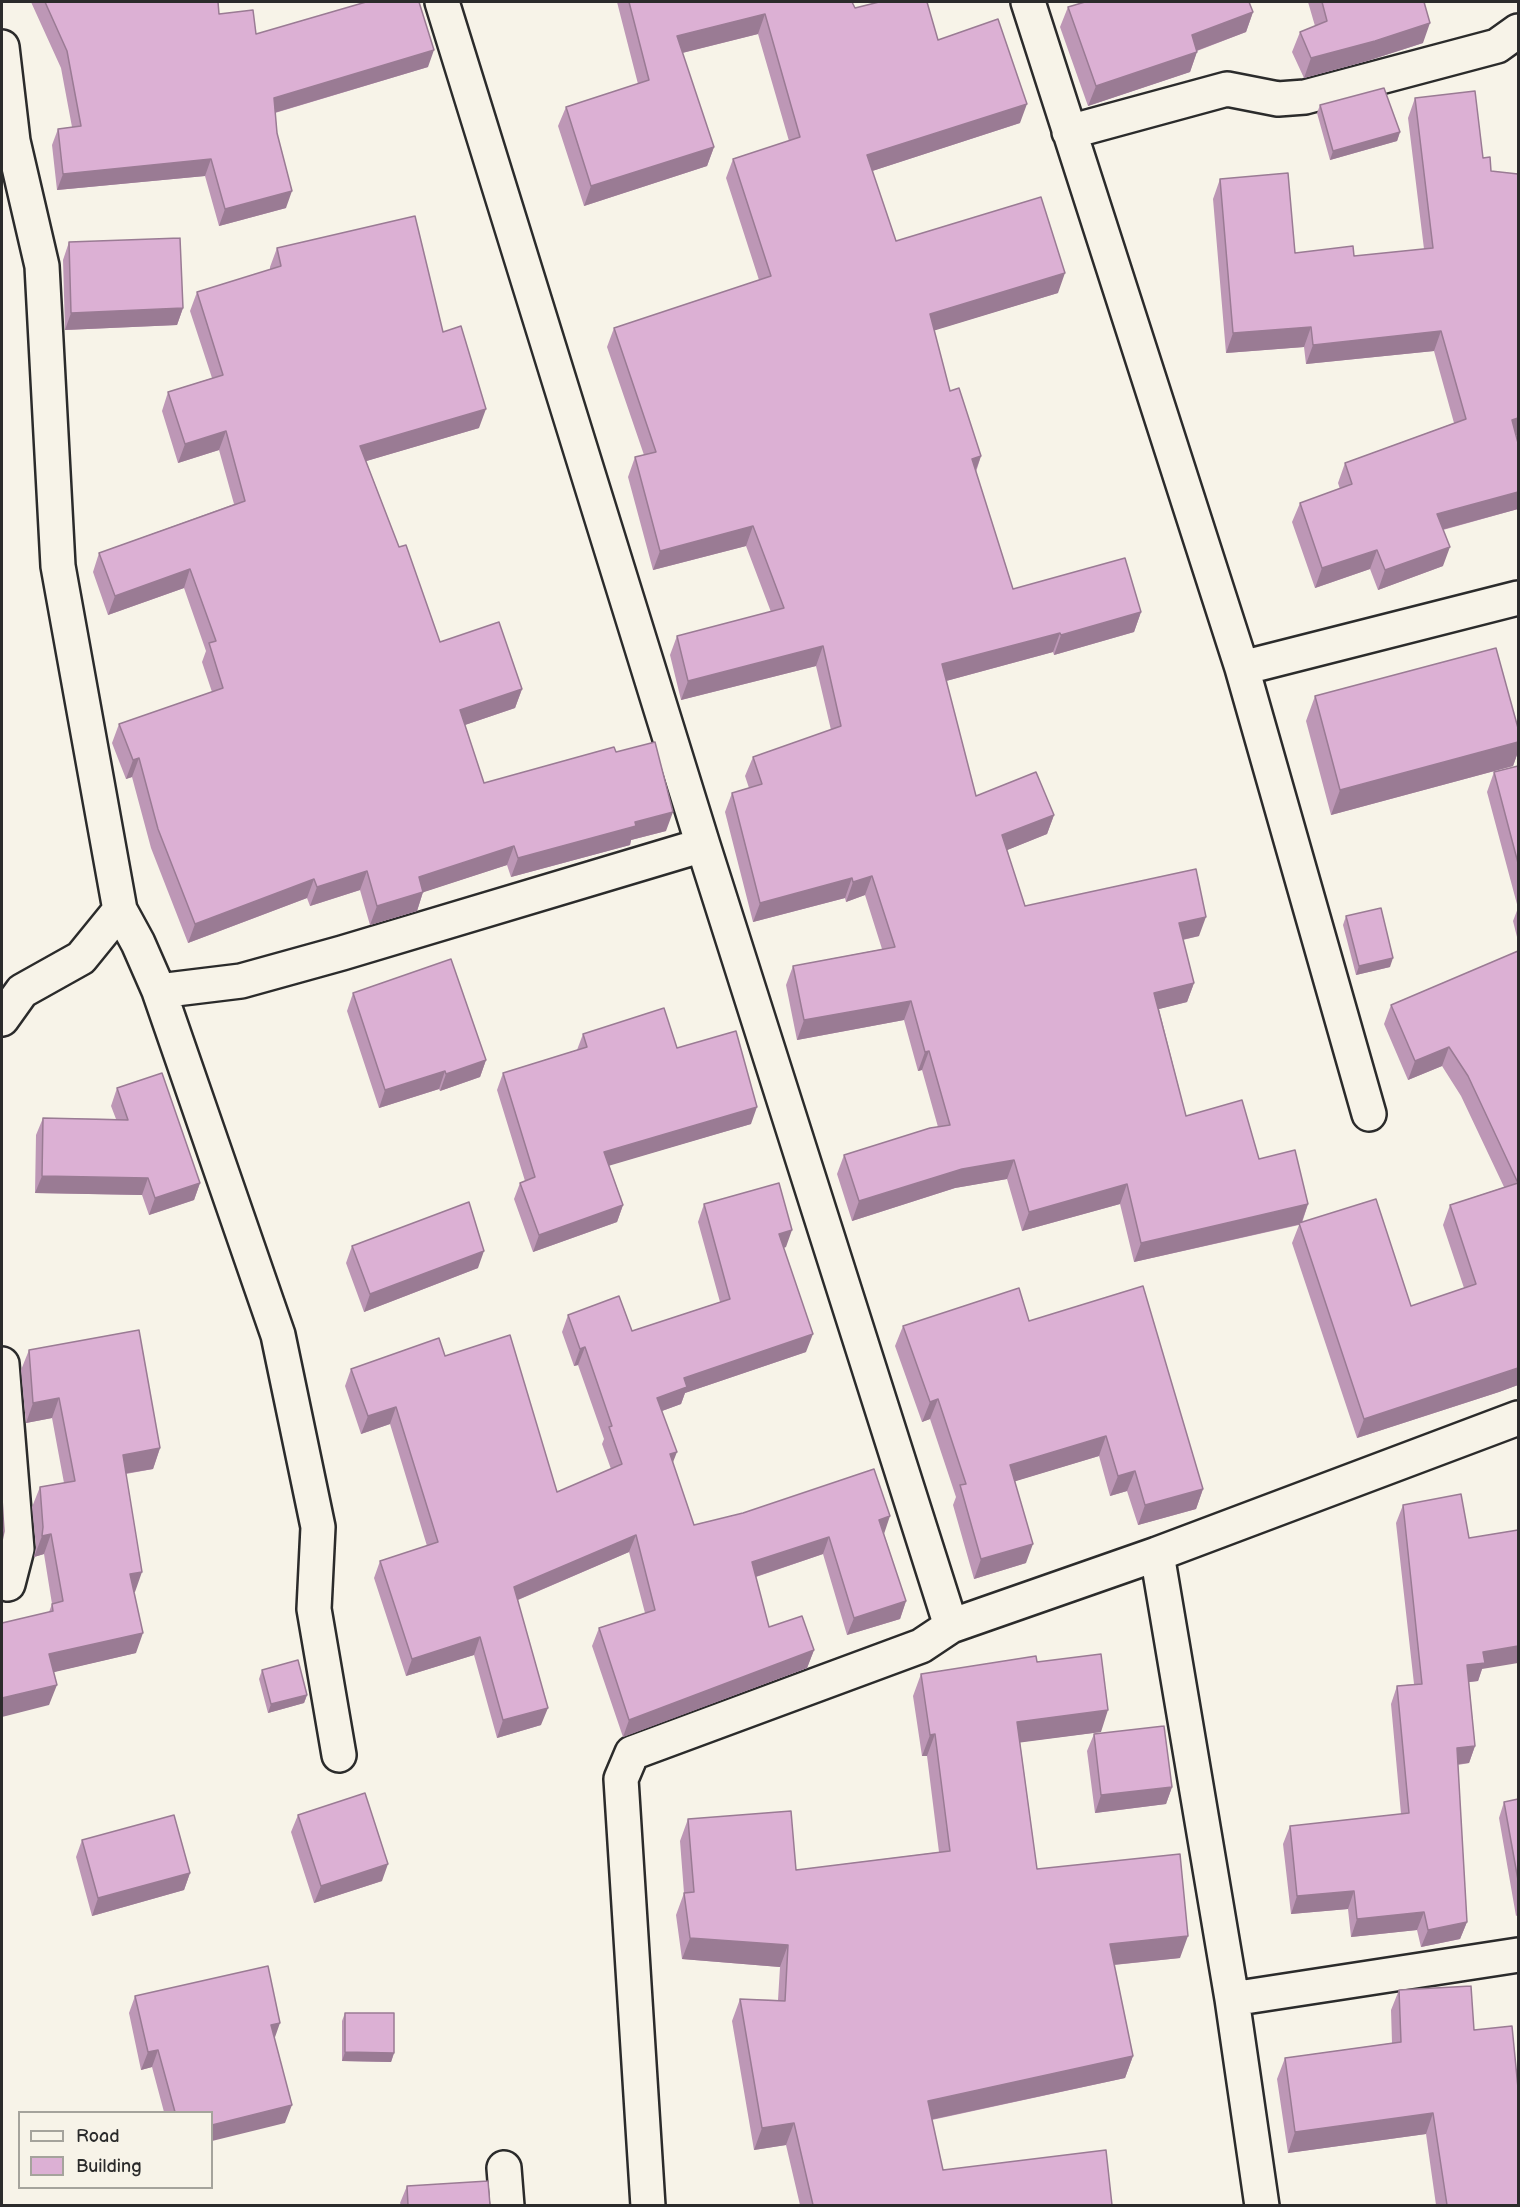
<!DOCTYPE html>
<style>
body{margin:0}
#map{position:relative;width:1520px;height:2207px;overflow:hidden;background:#f7f3e8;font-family:"Balsamiq Sans",sans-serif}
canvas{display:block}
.frame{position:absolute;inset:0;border:3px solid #2b2b2b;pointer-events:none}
.legend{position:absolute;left:18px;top:2111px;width:195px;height:78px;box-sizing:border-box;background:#f7f3e8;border:2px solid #a5a39c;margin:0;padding:8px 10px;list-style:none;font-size:18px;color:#2b2b2b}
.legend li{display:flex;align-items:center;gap:12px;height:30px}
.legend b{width:30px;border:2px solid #a5a39c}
</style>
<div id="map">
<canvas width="1520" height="2207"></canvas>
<div class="frame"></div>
<ul class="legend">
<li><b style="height:8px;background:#f7f3e8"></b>Road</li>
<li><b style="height:16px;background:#dcb0d4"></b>Building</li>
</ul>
</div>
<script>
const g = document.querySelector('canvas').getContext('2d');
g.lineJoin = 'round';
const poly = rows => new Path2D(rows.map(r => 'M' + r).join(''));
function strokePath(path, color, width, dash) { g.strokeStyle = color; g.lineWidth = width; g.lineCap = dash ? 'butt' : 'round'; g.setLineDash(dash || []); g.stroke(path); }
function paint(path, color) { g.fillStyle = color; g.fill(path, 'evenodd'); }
const minor = poly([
 [442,2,703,845,951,1626],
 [1028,2,1242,668,1369,1114],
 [2,47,13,141,42,266,58,566,120,910,81,958,22,991,2,1019],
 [1069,132,1227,89,1278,99,1305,97,1497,46,1518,31],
 [1242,668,1518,598],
 [120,910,138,943,159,991,241,981,342,953,703,845],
 [159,991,278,1335,318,1527,314,1609,339,1755],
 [2,1364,17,1549,8,1584],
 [1157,1554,1232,1999,1262,2206],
 [1232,1999,1518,1955],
 [504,2168,507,2206],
 [648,2206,621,1779,632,1753,921,1646,951,1626,1157,1554,1518,1418]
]);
const wall = poly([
 [31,2,218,2,219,14,256,34,428,67,275,113,286,208,219,226,205,176,57,190,52,145,58,129,72,127,61,68],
 [617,2,852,2,855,8,938,40,1020,123,872,171,896,241,1058,293,934,330,950,391,981,456,976,472,1013,589,1141,612,1134,632,1054,655,1053,652,946,681,976,796,1054,815,1047,834,1007,850,1025,906,1199,936,1183,940,1194,983,1187,1002,1159,1009,1186,1116,1259,1159,1308,1204,1302,1223,1411,1306,1464,1288,1443,1225,1450,1205,1504,1187,1461,1096,1442,1066,1408,1080,1384,1024,1391,1005,1518,951,1518,1385,1499,1392,1357,1438,1292,1243,1299,1225,1134,1262,1120,1204,1022,1231,1007,1179,955,1188,852,1221,837,1174,844,1155,938,1127,922,1070,918,1071,904,1020,797,1040,786,985,793,966,882,949,865,895,846,902,845,898,753,922,725,812,732,793,749,788,745,776,753,757,831,730,816,666,681,700,670,655,677,636,771,612,746,546,653,570,628,477,635,457,644,455,607,347,614,328,759,280,726,178,733,159,789,141,758,34,682,53,714,147,707,166,584,206,558,126,566,107,638,84],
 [1308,2,1424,2,1423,43,1367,61,1304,78,1292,52,1300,32,1315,26],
 [1068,7,1253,12,1246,32,1197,51,1190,72,1088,106,1060,27],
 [1415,98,1518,443,1518,509,1443,530,1443,566,1378,590,1370,569,1315,588,1292,522,1300,503,1340,489,1338,483,1345,463,1454,423,1434,351,1306,364,1304,347,1226,353,1213,199,1220,179,1295,253,1354,256,1424,249,1408,118],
 [1320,105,1400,132,1397,141,1330,160,1317,113],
 [69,242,183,308,177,325,65,330,63,260],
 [277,248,443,332,479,428,366,461,399,547,440,642,522,689,515,708,465,725,484,783,616,752,666,831,631,840,630,845,511,877,507,865,423,892,417,911,370,925,360,890,310,906,307,898,188,943,151,848,132,777,126,779,112,743,119,724,212,692,202,662,206,651,184,588,108,615,93,572,99,553,234,504,219,450,178,463,162,411,168,392,212,378,190,311,197,292,270,270,270,267],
 [1315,696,1518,728,1518,752,1513,766,1331,815,1306,721],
 [1518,766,1518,941,1513,921,1518,908,1487,792,1494,772],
 [1346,916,1390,967,1356,975,1343,925],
 [353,993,486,1060,480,1077,440,1091,439,1089,379,1108,347,1011],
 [583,1034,677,1048,751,1124,609,1165,623,1205,617,1222,533,1252,514,1199,520,1183,525,1181,497,1090,503,1073,577,1050],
 [117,1088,200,1183,194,1200,149,1215,142,1195,35,1193,36,1135,43,1118,116,1119,111,1106],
 [704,1204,786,1247,783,1248,806,1352,685,1393,681,1404,662,1411,673,1463,694,1525,884,1534,906,1601,900,1619,847,1635,823,1554,756,1577,769,1627,814,1650,807,1668,623,1737,592,1646,599,1628,645,1613,629,1552,518,1600,541,1725,497,1738,474,1655,406,1676,374,1578,380,1561,427,1546,390,1424,361,1434,345,1386,351,1369,445,1356,557,1492,611,1469,602,1444,604,1439,578,1365,574,1366,562,1332,568,1315,632,1331,720,1302,698,1222],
 [352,1246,478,1268,364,1312,346,1263],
 [1029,1321,1203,1489,1196,1509,1138,1525,1127,1491,1110,1496,1099,1456,1015,1481,1026,1563,974,1579,953,1505,956,1497,930,1419,922,1422,895,1346,903,1326],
 [29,1350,160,1448,153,1469,126,1474,135,1592,134,1592,136,1653,53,1672,49,1705,49,1612,52,1604,44,1554,34,1557,36,1547,32,1507,40,1487,64,1483,52,1418,26,1423,21,1370],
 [1403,1505,1482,1669,1478,1681,1469,1682,1475,1746,1469,1763,1458,1765,1467,1922,1460,1939,1421,1947,1417,1930,1351,1937,1348,1909,1291,1914,1283,1844,1290,1826,1401,1814,1391,1704,1397,1686,1414,1684,1396,1523],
 [1037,1662,1101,1732,1020,1742,1037,1869,1180,1958,1114,1965,1133,2056,1125,2078,932,2120,943,2170,1112,2205,800,2205,786,2145,754,2150,732,2021,740,1999,778,2000,780,1967,682,1959,676,1915,684,1893,680,1841,688,1819,796,1870,939,1852,927,1756,922,1756,913,1696,921,1674],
 [262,1670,307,1695,304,1703,268,1713,259,1679],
 [1094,1734,1172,1787,1166,1804,1095,1813,1087,1751],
 [1518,1799,1518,1915,1516,1916,1499,1818,1504,1802],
 [298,1815,382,1881,314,1903,291,1832],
 [82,1840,190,1873,184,1890,92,1916,76,1857],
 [1399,1990,1474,2030,1518,2205,1436,2205,1426,2134,1288,2153,1277,2079,1285,2058,1392,2043,1391,2010],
 [135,1996,274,2039,285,2123,212,2112,164,2112,152,2067,141,2070,129,2013],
 [345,2013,394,2053,391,2062,342,2061,342,2021],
 [407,2186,490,2205,401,2205,400,2203]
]);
const shadedWall = poly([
 [1253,12,1246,32,1185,55,1192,35],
 [765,14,758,34,670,56,677,36],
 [1430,23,1423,43,1367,61,1304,78,1311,58],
 [434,50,428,67,267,115,274,98],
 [1197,52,1190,72,1088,106,1096,86],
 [1027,104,1020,123,860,175,867,155],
 [1400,132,1397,141,1330,160,1333,151],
 [714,147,707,166,584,206,591,186],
 [211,159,205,176,57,190,63,174],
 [292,191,286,208,219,226,225,209],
 [1065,273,1058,293,923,334,930,314],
 [183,308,177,325,65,330,71,313],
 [1311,327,1304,347,1226,353,1233,333],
 [1441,331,1434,351,1306,364,1313,345],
 [486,409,479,428,353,465,360,446],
 [1518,418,1518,435,1505,439,1512,420],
 [226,431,219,450,178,463,185,444],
 [981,456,974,475,972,459],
 [1518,492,1518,509,1430,533,1437,514],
 [753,526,746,546,653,570,660,551],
 [1450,547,1443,566,1378,590,1385,570],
 [1377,550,1370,569,1315,588,1322,568],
 [190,569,184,588,108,615,115,596],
 [1141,612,1134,632,1054,655,1061,635],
 [1060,633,1053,652,935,684,942,664],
 [823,646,816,666,681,700,688,681],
 [522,689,515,708,453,729,460,710],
 [1518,742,1518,752,1513,766,1331,815,1340,790],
 [139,758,132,777,126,779,133,760],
 [673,812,666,831,631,840,630,845,511,877,518,858,635,822],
 [1054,815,1047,834,995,855,1002,835],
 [514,846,507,865,415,895,423,892,417,911,370,925,377,906,419,877],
 [367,871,360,890,310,906,317,887],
 [872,876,865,895,846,902,853,882],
 [852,878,845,898,753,922,760,903],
 [314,879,307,898,188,943,195,924],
 [1206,917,1199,936,1172,942,1179,923],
 [1393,958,1390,967,1356,975,1359,966],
 [1194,983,1187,1002,1147,1012,1154,993],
 [911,1001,904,1020,797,1040,804,1020],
 [1449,1047,1442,1066,1408,1080,1415,1061],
 [929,1051,922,1070,918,1071,925,1052],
 [486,1060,480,1077,440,1091,446,1074],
 [445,1071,439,1089,379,1108,385,1090],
 [757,1107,751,1124,598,1169,604,1152],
 [1014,1160,1007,1179,955,1188,852,1221,859,1201,962,1169],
 [42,1176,148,1178,142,1195,35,1193],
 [200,1183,194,1200,149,1215,155,1198],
 [1127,1184,1120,1204,1022,1231,1029,1212],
 [1308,1204,1301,1224,1134,1262,1141,1243],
 [623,1205,617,1222,533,1252,539,1235],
 [792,1230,786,1247,772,1251,779,1234],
 [484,1251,478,1268,364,1312,370,1294],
 [813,1334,806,1352,685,1393,681,1404,651,1415,657,1398,684,1378],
 [585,1347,578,1365,574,1366,580,1349],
 [1518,1368,1518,1385,1499,1392,1357,1438,1364,1419],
 [59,1398,52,1418,26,1423,33,1403],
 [938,1399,930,1419,922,1422,930,1402],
 [396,1407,390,1424,361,1434,368,1416],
 [1106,1436,1099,1456,1003,1485,1010,1465],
 [160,1448,153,1469,116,1475,123,1455],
 [677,1452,670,1470,670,1454],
 [1135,1471,1127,1491,1110,1496,1118,1476],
 [1203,1489,1196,1509,1138,1525,1145,1505],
 [890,1516,884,1534,879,1520],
 [51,1534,44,1554,34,1557,42,1536],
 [636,1535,629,1552,508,1604,514,1587],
 [829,1537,823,1554,746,1580,752,1562],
 [1033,1544,1026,1563,974,1579,981,1559],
 [142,1572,135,1592,123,1594,130,1574],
 [906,1601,900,1619,847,1635,854,1618],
 [143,1633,136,1653,42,1675,49,1654],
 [480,1637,474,1655,406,1676,412,1659],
 [1518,1646,1518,1663,1482,1669,1478,1681,1461,1683,1467,1665,1483,1652],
 [814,1650,807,1668,623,1737,629,1720],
 [57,1685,49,1705,2,1717,2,1698],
 [307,1695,304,1703,268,1713,271,1704],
 [548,1708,541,1725,497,1738,503,1720],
 [1108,1710,1101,1732,1009,1744,1017,1722],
 [935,1734,927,1756,922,1756,930,1735],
 [1475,1746,1469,1763,1451,1765,1457,1748],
 [1172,1787,1166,1804,1095,1813,1101,1795],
 [388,1864,382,1881,314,1903,321,1886],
 [190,1873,184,1890,92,1916,98,1898],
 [1354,1891,1348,1909,1291,1914,1297,1896],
 [1424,1912,1417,1930,1351,1937,1357,1919],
 [1467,1922,1460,1939,1421,1947,1428,1930],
 [1188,1936,1180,1958,1102,1966,1110,1944],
 [690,1938,788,1945,780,1967,682,1959],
 [280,2023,274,2040,271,2025],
 [158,2050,152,2067,141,2070,148,2052],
 [345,2052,394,2053,391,2062,342,2061],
 [1133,2056,1125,2078,920,2122,928,2101],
 [292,2105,285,2123,212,2141,212,2125],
 [1433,2113,1426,2134,1288,2153,1295,2132],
 [794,2123,786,2145,754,2150,762,2128]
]);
const building = poly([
 [45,2,218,2,219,14,253,10,256,34,366,2,419,2,434,50,274,98,277,133,292,191,225,209,211,159,63,174,58,129,81,126,67,51,45,2],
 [629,2,852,2,855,8,879,2,927,2,938,40,998,19,1027,104,867,155,896,241,1041,197,1065,273,930,314,950,391,959,388,981,456,972,459,1013,589,1125,558,1141,612,1061,635,1060,633,942,664,976,796,1036,772,1054,815,1002,835,1025,906,1196,869,1206,917,1179,923,1194,983,1154,993,1186,1116,1242,1100,1259,1159,1295,1150,1308,1204,1141,1243,1127,1184,1029,1212,1014,1160,962,1169,859,1201,844,1155,930,1128,950,1125,929,1051,925,1052,911,1001,804,1020,793,966,895,947,872,876,853,882,852,878,760,903,732,793,762,784,753,757,841,726,823,646,688,681,677,636,784,608,753,526,660,551,635,457,656,452,614,328,771,276,733,159,800,137,765,14,677,36,714,147,591,186,566,107,649,80,629,2],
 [1085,2,1249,2,1253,12,1192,35,1197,52,1096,86,1068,7,1085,2],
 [1322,2,1424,2,1430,23,1375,41,1311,58,1300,32,1327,21,1322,2],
 [1384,88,1400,132,1333,151,1320,105,1384,88],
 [1475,91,1483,158,1490,157,1491,171,1518,174,1518,418,1512,420,1518,443,1518,492,1437,514,1450,547,1385,570,1377,550,1322,568,1300,503,1352,484,1345,463,1466,419,1441,331,1313,345,1311,327,1233,333,1220,179,1288,173,1295,253,1353,246,1354,256,1433,248,1415,98,1475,91],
 [415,216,443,332,461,326,486,409,360,446,399,547,406,545,440,642,499,622,522,689,460,710,484,783,614,747,616,752,655,742,673,812,635,822,636,826,518,858,514,846,419,877,423,892,377,906,367,871,317,887,314,879,195,924,158,829,139,758,133,760,119,724,223,688,209,643,216,641,190,569,115,596,99,553,245,501,226,431,185,444,168,392,223,375,197,292,281,266,277,248,415,216],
 [180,238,183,308,71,313,69,242,180,238],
 [1496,648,1518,728,1518,742,1340,790,1315,696,1496,648],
 [1518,766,1518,863,1494,772,1518,766],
 [1381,908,1393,958,1359,966,1346,916,1381,908],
 [1518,951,1518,1368,1364,1419,1299,1223,1376,1199,1411,1306,1476,1284,1450,1205,1518,1183,1468,1076,1449,1047,1415,1061,1391,1005,1518,951],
 [451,959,486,1060,446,1074,445,1071,385,1090,353,993,451,959],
 [664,1008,677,1048,736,1031,757,1107,604,1152,623,1205,539,1235,520,1183,535,1177,503,1073,587,1047,583,1034,664,1008],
 [162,1073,200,1183,155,1198,148,1178,42,1176,43,1118,128,1120,117,1088,162,1073],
 [779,1183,792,1230,779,1234,813,1334,684,1378,687,1387,657,1398,677,1452,670,1454,694,1525,743,1513,874,1469,890,1516,879,1520,906,1601,854,1618,829,1537,752,1562,769,1627,802,1616,814,1650,629,1720,599,1628,655,1610,636,1535,514,1587,548,1708,503,1720,480,1637,412,1659,380,1561,438,1542,396,1407,368,1416,351,1369,439,1338,445,1356,510,1335,557,1492,622,1464,609,1427,612,1426,585,1347,580,1349,568,1315,619,1296,632,1331,730,1299,704,1204,779,1183],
 [469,1202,484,1251,370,1294,352,1246,469,1202],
 [1143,1286,1203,1489,1145,1505,1135,1471,1118,1476,1106,1436,1010,1465,1033,1544,981,1559,960,1485,966,1484,938,1399,930,1402,903,1326,1019,1288,1029,1321,1143,1286],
 [139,1330,160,1448,123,1455,142,1572,130,1574,143,1633,49,1654,57,1685,2,1698,2,1623,53,1611,52,1604,63,1601,51,1534,42,1536,43,1527,40,1487,75,1481,59,1398,33,1403,29,1350,139,1330],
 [1461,1494,1469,1538,1518,1530,1518,1646,1483,1652,1485,1663,1467,1665,1475,1746,1457,1748,1467,1922,1428,1930,1424,1912,1357,1919,1354,1891,1297,1896,1290,1826,1409,1813,1397,1686,1422,1684,1403,1505,1461,1494],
 [2,1498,4,1531,2,1541,2,1498],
 [1101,1654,1108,1710,1017,1722,1037,1869,1180,1854,1188,1936,1110,1944,1133,2056,928,2101,943,2170,1106,2150,1112,2205,813,2205,794,2123,762,2128,740,1999,785,2001,788,1945,690,1938,684,1893,694,1892,688,1819,791,1811,796,1870,950,1851,935,1734,930,1735,921,1674,1036,1656,1037,1662,1101,1654],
 [298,1660,307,1695,271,1704,262,1670,298,1660],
 [1164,1726,1172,1787,1101,1795,1094,1734,1164,1726],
 [365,1793,388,1864,321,1886,298,1815,365,1793],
 [1518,1799,1518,1880,1504,1802,1518,1799],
 [174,1815,190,1873,98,1898,82,1840,174,1815],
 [268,1966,280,2023,271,2025,292,2105,212,2125,212,2112,175,2112,158,2050,148,2052,135,1996,268,1966],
 [1471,1986,1474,2030,1512,2026,1518,2088,1518,2205,1447,2205,1433,2113,1295,2132,1285,2058,1401,2042,1399,1990,1471,1986],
 [345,2013,394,2013,394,2053,345,2052,345,2013],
 [488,2181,490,2205,408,2205,407,2186,488,2181]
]);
strokePath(minor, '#2b2b2b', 38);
strokePath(minor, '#f7f3e8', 33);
paint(wall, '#bd97b6');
paint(shadedWall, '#9a7b94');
paint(building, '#dcb0d4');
strokePath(building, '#9a7b94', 1.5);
</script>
